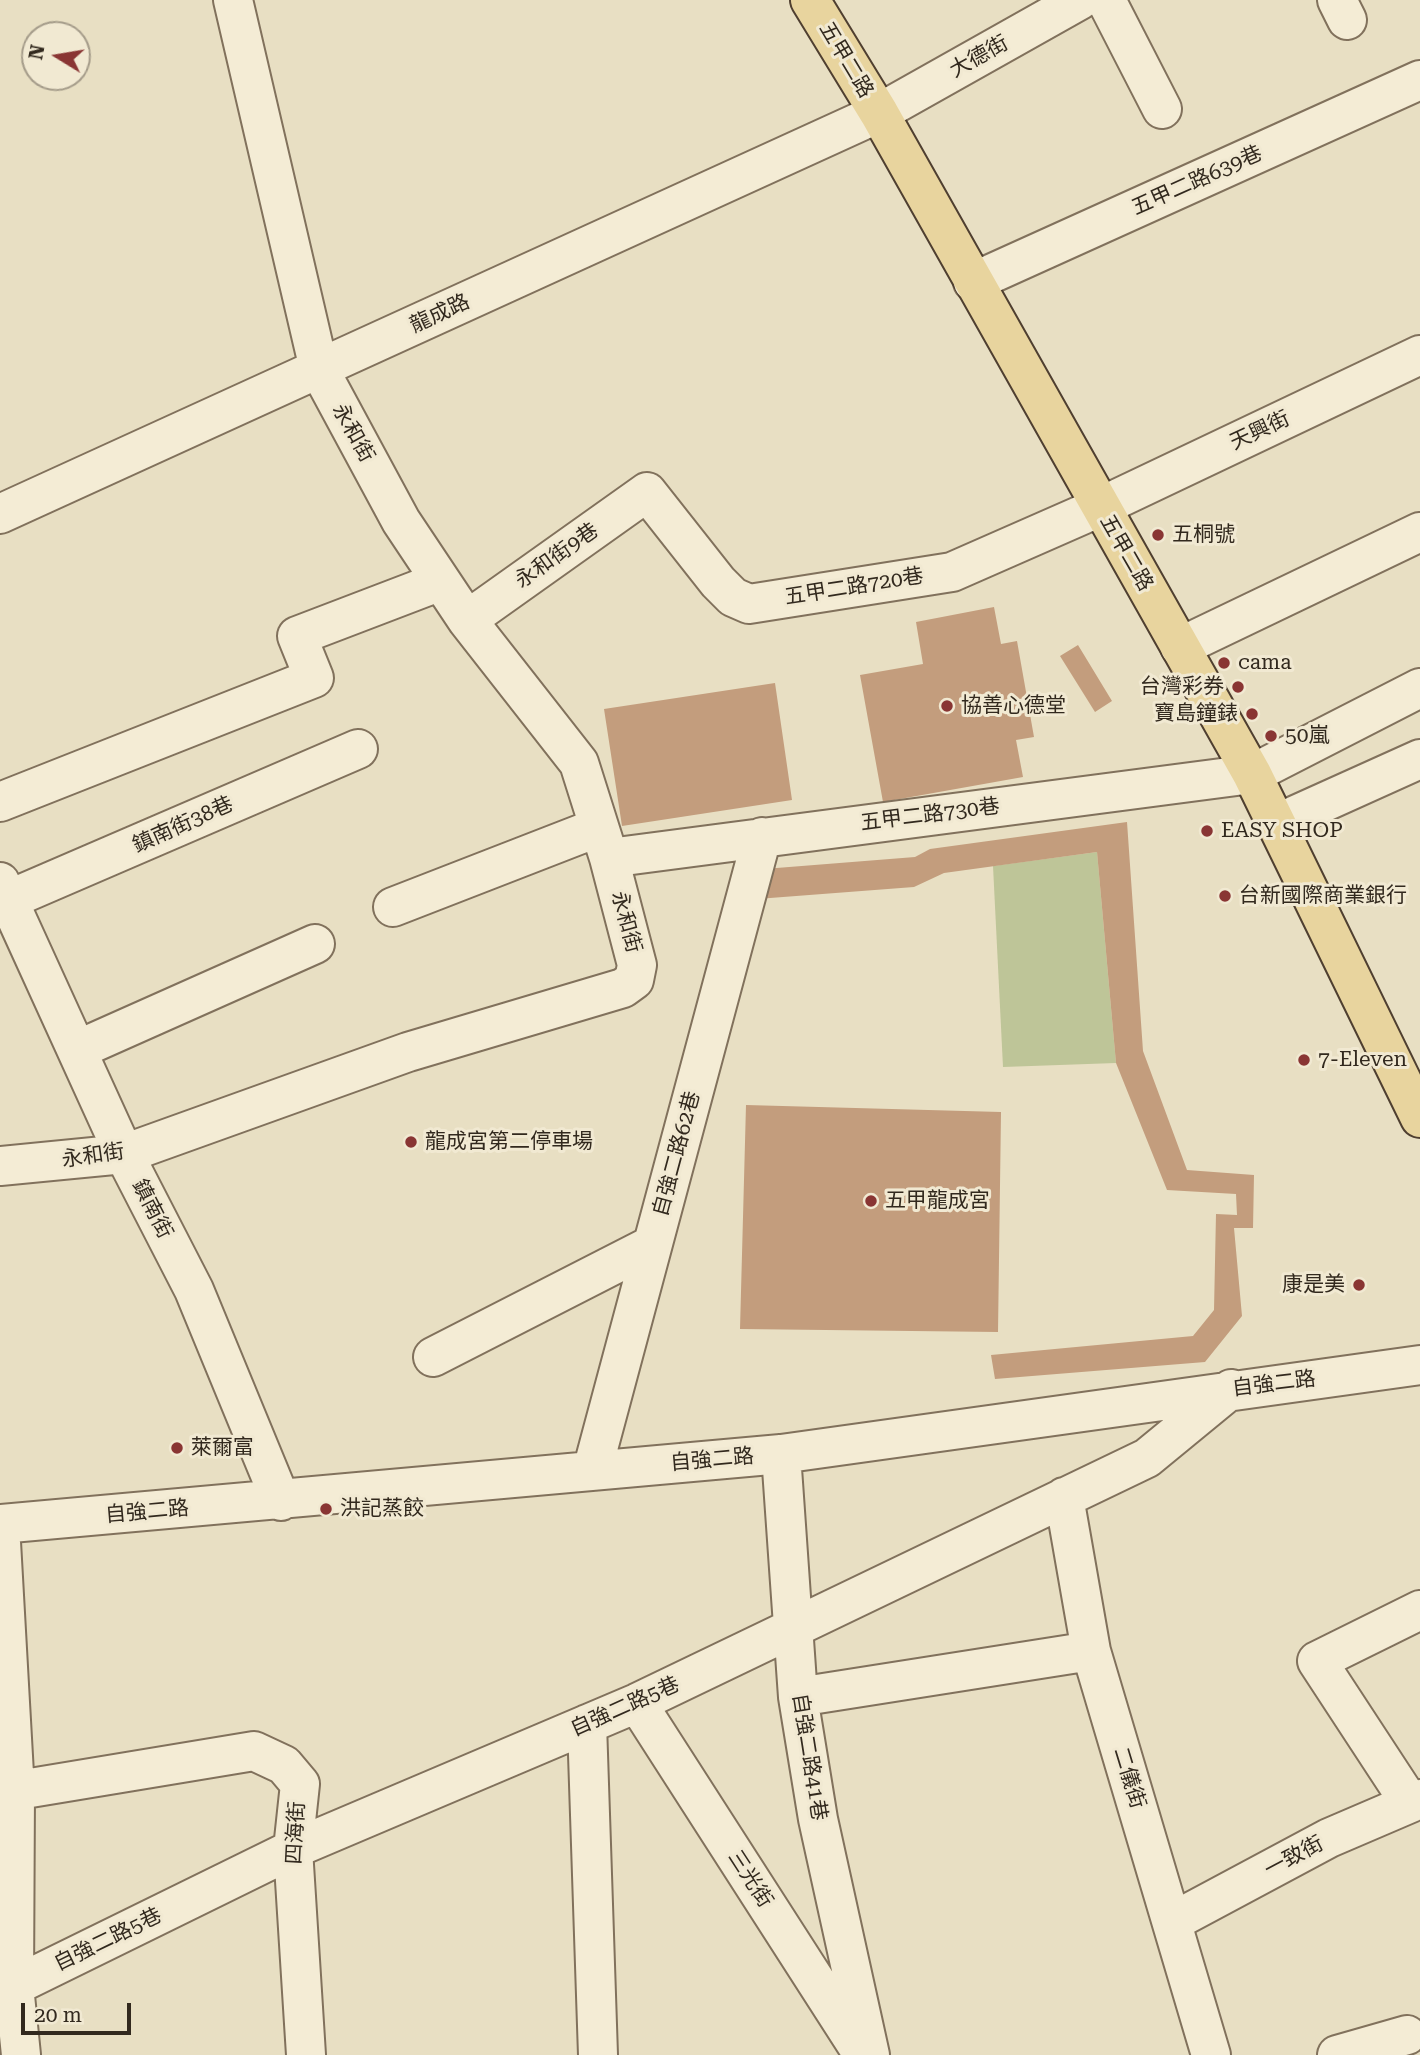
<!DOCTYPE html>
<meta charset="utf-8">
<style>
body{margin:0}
#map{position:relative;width:1420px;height:2055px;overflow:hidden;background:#e8dfc3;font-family:"Roboto Serif",serif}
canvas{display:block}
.north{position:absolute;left:21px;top:21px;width:70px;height:70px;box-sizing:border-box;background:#f1e9d2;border:2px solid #a59c8a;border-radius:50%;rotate:281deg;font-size:19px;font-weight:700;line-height:28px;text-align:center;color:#32291e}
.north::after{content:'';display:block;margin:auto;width:24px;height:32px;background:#893533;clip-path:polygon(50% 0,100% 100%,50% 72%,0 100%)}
.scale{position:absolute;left:21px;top:2003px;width:110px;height:32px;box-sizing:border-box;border:4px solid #32291e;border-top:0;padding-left:9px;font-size:21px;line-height:24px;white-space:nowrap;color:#32291e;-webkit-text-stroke:5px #f1e9d2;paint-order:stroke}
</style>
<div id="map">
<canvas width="1420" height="2055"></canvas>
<div class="north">N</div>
<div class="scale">20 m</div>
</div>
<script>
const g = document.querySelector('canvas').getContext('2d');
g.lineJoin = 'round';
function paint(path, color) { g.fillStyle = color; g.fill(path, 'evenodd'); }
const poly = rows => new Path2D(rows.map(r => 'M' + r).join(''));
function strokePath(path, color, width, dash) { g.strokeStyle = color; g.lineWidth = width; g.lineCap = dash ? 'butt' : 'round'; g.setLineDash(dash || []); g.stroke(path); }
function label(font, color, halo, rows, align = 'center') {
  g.font = font + ' "Roboto Serif","Noto Sans TC",serif'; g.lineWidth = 6; g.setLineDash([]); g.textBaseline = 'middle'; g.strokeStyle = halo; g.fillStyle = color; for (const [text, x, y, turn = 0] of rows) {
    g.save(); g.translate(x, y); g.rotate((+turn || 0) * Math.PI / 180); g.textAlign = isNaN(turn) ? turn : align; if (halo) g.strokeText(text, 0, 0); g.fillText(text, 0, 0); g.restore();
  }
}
const green = poly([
 [1097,852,1116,1063,1003,1067,993,866]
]);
const building = poly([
 [994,607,1001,644,1017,641,1034,737,1016,740,1023,777,883,802,860,675,923,664,916,622],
 [1078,645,1112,701,1095,712,1060,656],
 [775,683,792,800,622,826,604,709],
 [1127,822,1143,1051,1187,1170,1254,1175,1253,1228,1234,1228,1242,1316,1205,1362,995,1379,991,1355,1193,1336,1214,1310,1216,1214,1237,1215,1236,1194,1167,1190,1116,1063,1097,852,944,873,914,887,757,899,764,869,915,857,930,849],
 [746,1105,1001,1112,998,1332,740,1329]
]);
const minor = poly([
 [1106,0,1162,109],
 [1337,0,1347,20],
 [973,282,1420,80],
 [0,514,879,113,1080,0],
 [467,620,647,492,718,582,733,597,749,604,952,572,1100,507,1420,355],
 [1180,647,1420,532],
 [0,802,314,678,297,636,441,581],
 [1278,823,1420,759],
 [609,858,1252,774,1420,688],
 [0,882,124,1154,194,1290,281,1501],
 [8,900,358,749],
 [393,907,599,827],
 [77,1050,315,944],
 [0,1166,124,1154,408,1052,623,988,634,980,637,965,609,858,579,763,467,620,401,521,319,369,233,0],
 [433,1357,652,1245],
 [781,1454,798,1697,818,1819,870,2055],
 [592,1471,762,837],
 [1064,1497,1091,1651,1211,2055],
 [798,1697,1091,1651],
 [637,1703,860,2050],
 [587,1724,598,2055],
 [0,1793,254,1751,284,1765,300,1784,293,1849,306,2055],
 [1410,1803,1317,1661,1420,1610],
 [1172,1922,1329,1838,1420,1799],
 [0,1993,293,1849,637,1703,1147,1458,1231,1389],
 [21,2055,14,1986,15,1792,0,1524,781,1454,1420,1365],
 [1337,2055,1407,2035]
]);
const major = poly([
 [810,0,879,113,1252,774,1420,1118]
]);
const markers = [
 [1158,535,7,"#893533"],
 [1224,663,7,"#893533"],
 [1238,687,7,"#893533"],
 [947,706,7,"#893533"],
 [1252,714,7,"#893533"],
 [1271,736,7,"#893533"],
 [1207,831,7,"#893533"],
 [1225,896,7,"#893533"],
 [1304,1060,7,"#893533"],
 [411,1142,7,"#893533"],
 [871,1201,7,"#893533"],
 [1359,1285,7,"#893533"],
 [177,1448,7,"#893533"],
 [326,1509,7,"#893533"]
];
const streetNames = [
 ["大德街",979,57,-29],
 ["五甲二路",846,60,59],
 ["五甲二路639巷",1197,181,-24],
 ["龍成路",440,314,-25],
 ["天興街",1260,431,-25],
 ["永和街",353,433,61],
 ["五甲二路",1126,553,60],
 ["永和街9巷",557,556,-35],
 ["五甲二路720巷",854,587,-9],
 ["五甲二路730巷",930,815,-7],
 ["鎮南街38巷",183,825,-24],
 ["永和街",626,922,75],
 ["自強二路62巷",677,1154,-75],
 ["永和街",93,1156,-8],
 ["鎮南街",152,1209,63],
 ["自強二路",1274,1384,-7],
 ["自強二路",712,1460,-5],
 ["自強二路",147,1512,-5],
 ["自強二路5巷",625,1707,-24],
 ["自強二路41巷",809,1757,81],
 ["二儀街",1129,1778,73],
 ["四海街",296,1833,-87],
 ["一致街",1294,1857,-28],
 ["三光街",750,1879,57],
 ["自強二路5巷",108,1940,-26]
];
const poiNames = [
 ["五桐號",1172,535],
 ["cama",1238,663],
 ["台灣彩券",1224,687,"right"],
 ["協善心德堂",961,706],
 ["寶島鐘錶",1238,714,"right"],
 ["50嵐",1285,736],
 ["EASY SHOP",1221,831],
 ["台新國際商業銀行",1239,896],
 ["7-Eleven",1318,1060],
 ["龍成宮第二停車場",425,1142],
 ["五甲龍成宮",885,1201],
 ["康是美",1345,1285,"right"],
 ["萊爾富",191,1448],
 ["洪記蒸餃",340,1509]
];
paint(green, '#bec598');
paint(building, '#c39d7d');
strokePath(minor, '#81715c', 42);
strokePath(major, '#4f3f30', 42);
strokePath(minor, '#f4ecd5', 38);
strokePath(major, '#e8d49e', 38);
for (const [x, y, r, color] of markers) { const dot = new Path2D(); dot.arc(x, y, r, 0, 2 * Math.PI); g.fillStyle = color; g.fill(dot); strokePath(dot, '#f1e9d2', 2.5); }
label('21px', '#32291e', '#f1e9d2', streetNames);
label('21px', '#32291e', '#f1e9d2', poiNames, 'left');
</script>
